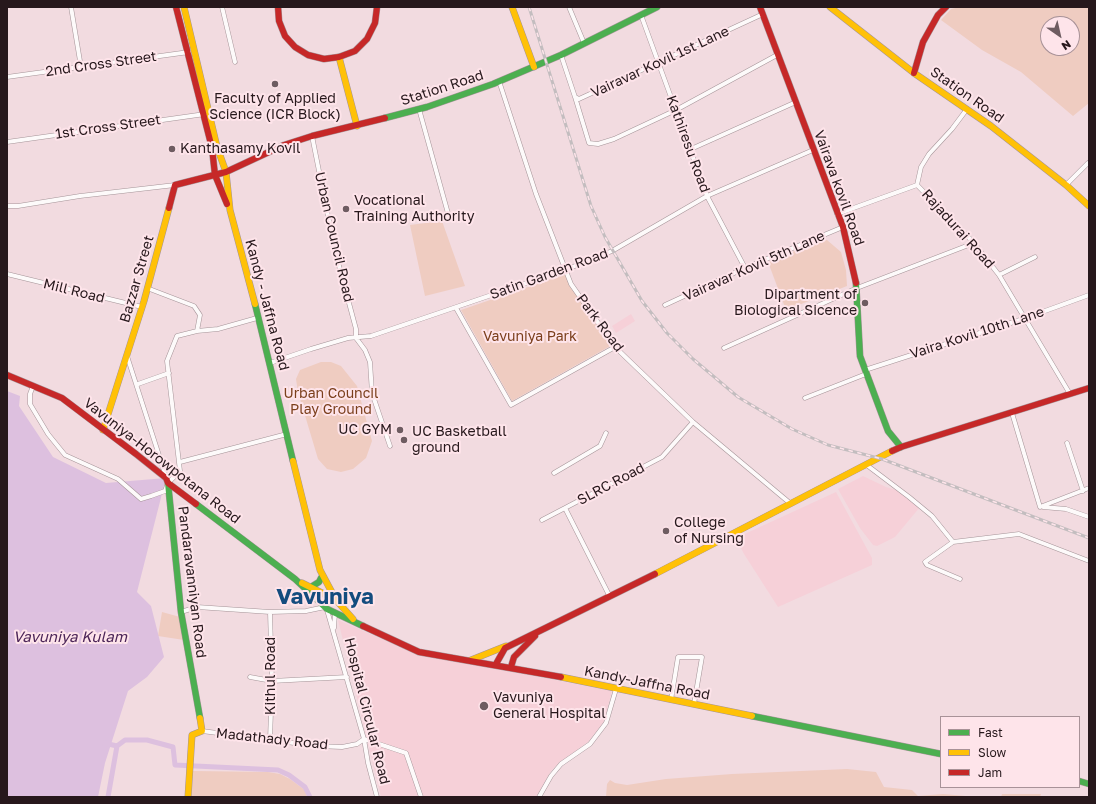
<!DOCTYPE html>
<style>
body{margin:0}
#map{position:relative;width:1096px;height:804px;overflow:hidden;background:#f2dbe0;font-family:"Golos Text",sans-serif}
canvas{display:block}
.frame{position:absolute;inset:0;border:8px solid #27181c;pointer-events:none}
.legend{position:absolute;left:940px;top:716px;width:140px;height:72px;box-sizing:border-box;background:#fee4ea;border:1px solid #a89298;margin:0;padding:5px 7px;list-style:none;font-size:12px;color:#27181c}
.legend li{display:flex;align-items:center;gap:8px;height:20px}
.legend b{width:20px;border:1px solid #a89298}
.north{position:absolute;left:1040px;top:16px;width:40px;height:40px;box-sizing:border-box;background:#fee4ea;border:1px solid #a89298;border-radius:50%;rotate:146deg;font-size:11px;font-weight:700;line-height:16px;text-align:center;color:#27181c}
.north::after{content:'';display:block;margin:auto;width:14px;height:18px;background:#6e5c61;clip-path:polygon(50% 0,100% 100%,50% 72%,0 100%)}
</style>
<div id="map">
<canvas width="1096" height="804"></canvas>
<div class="frame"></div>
<ul class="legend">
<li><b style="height:5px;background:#4caf50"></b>Fast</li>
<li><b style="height:5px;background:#ffc107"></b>Slow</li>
<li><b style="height:5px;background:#c62828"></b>Jam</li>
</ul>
<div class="north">N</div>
</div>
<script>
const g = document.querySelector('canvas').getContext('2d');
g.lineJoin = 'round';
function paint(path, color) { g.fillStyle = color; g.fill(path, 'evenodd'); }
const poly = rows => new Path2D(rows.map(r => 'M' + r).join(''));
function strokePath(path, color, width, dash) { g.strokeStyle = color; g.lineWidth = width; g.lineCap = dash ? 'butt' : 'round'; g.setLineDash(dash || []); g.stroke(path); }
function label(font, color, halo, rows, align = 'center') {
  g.font = font + ' "Golos Text",sans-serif'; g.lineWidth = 4; g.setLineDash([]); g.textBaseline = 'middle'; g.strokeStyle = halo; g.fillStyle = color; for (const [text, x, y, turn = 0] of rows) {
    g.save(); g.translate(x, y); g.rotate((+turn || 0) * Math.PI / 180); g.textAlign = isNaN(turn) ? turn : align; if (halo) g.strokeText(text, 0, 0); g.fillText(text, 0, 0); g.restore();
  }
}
const built = poly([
 [631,314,635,321,616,333,612,326],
 [863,476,886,487,899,491,920,507,895,537,877,546,873,545,860,528,838,489],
 [836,492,872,558,872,565,778,607,744,554,736,538],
 [338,620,415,653,612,691,604,722,588,742,559,763,551,771,536,797,381,797]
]);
const green = poly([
 [960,7,1089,7,1089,103,1073,116,1021,72,982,50,941,20,951,9],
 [1048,24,1072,24,1072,48,1048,48],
 [442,221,465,286,425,296,410,225],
 [827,240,841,252,846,270,847,286,786,310,768,262,816,242],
 [566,274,612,345,512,401,461,310],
 [321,362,331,362,341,366,357,386,372,441,366,458,353,469,341,472,327,469,318,459,298,392,296,379,300,370],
 [162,612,180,617,184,640,158,636],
 [847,769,876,772,884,787,912,790,918,796,943,794,977,797,606,797,607,784,610,780,615,783,627,785,666,779,732,774],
 [193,771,268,772,280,774,290,779,305,790,307,797,191,797],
 [1002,794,1041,794,1040,797,1001,797]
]);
const water = poly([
 [7,391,20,396,19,406,53,457,106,483,166,478,137,592,151,606,164,657,147,677,128,691,105,763,98,797,7,797]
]);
const canal = poly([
 [104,743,117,746,108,797],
 [117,746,125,740,147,740,173,747,175,765,278,770,289,775,305,787,310,797]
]);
const street = poly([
 [71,7,81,67],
 [222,7,235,62],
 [569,7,584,43],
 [641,15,707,196,745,268],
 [561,55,575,97,579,99,763,14],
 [7,77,189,52],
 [499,81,536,194,571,284,615,347,693,422,791,504],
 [575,97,589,143,598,144,614,139,676,110,777,55],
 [419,109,449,217],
 [967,109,952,129,929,154,921,167,917,185,974,243,999,275,1070,394],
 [312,136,335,251,356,329,356,338,365,350,370,362,372,393,390,446],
 [7,142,205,114],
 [691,149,796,102],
 [1066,185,1088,163],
 [7,206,18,206,80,196,175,185],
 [837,214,917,185],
 [7,274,142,307],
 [999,275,1035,257],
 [147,288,194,306,200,315,197,331],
 [665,305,745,268,843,227],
 [456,308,511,405,615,347],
 [724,348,857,288,974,243],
 [127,356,166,477],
 [270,363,311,349,348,338,371,336,565,270,612,251,707,196,813,150],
 [865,370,1023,319,1089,295],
 [138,384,169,373],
 [33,386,30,394,30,404,48,434,65,455,118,479,141,499,151,496,165,491,168,483,180,471,167,361,177,336,197,331,218,329,257,318],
 [805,398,866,374],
 [1012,413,1040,507,1089,488],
 [1067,443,1083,491],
 [180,462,287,434],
 [868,466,909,497,932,516,953,542,1019,534,1089,561],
 [554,473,600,446,606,433],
 [1043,507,1066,509,1089,517],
 [542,520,565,508],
 [953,542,925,562,927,565,960,579],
 [610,597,565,508,662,457,693,422],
 [327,610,364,739,368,763,377,797],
 [181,612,197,607,270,612,306,611,325,607],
 [270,612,272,681,270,740],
 [334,628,335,613],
 [250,677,272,681,347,677],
 [671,700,678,657,702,657,694,704],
 [202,731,317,746,342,747,357,744,364,739,406,753,421,797],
 [539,797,551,776,561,764,590,744,606,723,616,689]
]);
const fast = poly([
 [385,118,427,107,493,84,561,55,657,7],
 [856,283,860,356,888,431,901,447],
 [255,304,293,461],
 [168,483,181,612,200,718],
 [196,504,295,579,327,609,363,626],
 [311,587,319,582,321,578],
 [752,716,941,754],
 [1079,781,1089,784]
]);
const slow = poly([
 [184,7,217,147,226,172,230,210,255,304],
 [512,7,534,67],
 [830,7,914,73,991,126,1066,185,1089,206],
 [339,57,357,126],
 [103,430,144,301,169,208],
 [293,461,320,570,336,600,353,619],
 [655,574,892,451],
 [302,583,336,600],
 [471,660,506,646],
 [561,677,752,716],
 [188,797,192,735,202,731,200,718]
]);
const jam = poly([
 [176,7,212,148,215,175,227,204],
 [278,7,279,21,285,36,295,47,308,55,324,59,339,57,355,51,367,39,375,23,377,7],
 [760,7,843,227,856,283],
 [914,73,923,42,938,15,946,7],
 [169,208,175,185,226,172,284,145,312,136,385,118],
 [7,375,62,398,136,454,166,478,168,483,196,504],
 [892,451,901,447,1089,388],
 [363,626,419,652,561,677],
 [496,664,505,648,655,574],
 [511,667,514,657,535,636]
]);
const rail = poly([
 [529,7,591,206,605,237,642,301,667,333,693,359,738,397,792,429,828,445,882,459,1089,538]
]);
const markers = [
 [275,84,4,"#6e5c61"],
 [172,149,4,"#6e5c61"],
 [346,209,4,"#6e5c61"],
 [865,303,4,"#6e5c61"],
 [400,430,4,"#6e5c61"],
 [404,440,4,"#6e5c61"],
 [666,531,4,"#6e5c61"],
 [484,706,5,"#6e5c61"]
];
const streetNames = [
 ["Vairavar Kovil 1st Lane",660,62,-25],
 ["2nd Cross Street",101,64,-8],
 ["Station Road",442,88,-18],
 ["Station Road",967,95,35],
 ["1st Cross Street",108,127,-8],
 ["Kathiresu Road",688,144,70],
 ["Vairava kovil Road",839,188,70],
 ["Rajadurai Road",958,229,48],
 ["Urban Council Road",334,237,77],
 ["Vairavar Kovil 5th Lane",754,266,-24],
 ["Satin Garden Road",549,274,-20],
 ["Bazzar Street",137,279,-74],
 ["Mill Road",74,291,14],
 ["Kandy - Jaffna Road",267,305,75],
 ["Park Road",600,323,53],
 ["Vaira Kovil 10th Lane",977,333,-18],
 ["Vavuniya-Horowpotana Road",162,461,38],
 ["SLRC Road",611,484,-28],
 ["Pandaravanniyan Road",192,582,83],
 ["Kithul Road",271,676,-90],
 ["Kandy-Jaffna Road",647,683,11],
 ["Hospital Circular Road",367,711,76],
 ["Madathady Road",272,739,6]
];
const poiNames = [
 ["Faculty of Applied",275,99,"center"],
 ["Science (ICR Block)",275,115,"center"],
 ["Kanthasamy Kovil",180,149],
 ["Vocational",354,201],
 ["Training Authority",354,217],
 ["Dipartment of",857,295,"right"],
 ["Biological Sicence",857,311,"right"],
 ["UC GYM",392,430,"right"],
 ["UC Basketball",412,432],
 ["ground",412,448],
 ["College",674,523],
 ["of Nursing",674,539],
 ["Vavuniya",493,698],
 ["General Hospital",493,714]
];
const parkNames = [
 ["Vavuniya Park",530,337],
 ["Urban Council",331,394],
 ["Play Ground",331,410]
];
const waterNames = [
 ["Vavuniya Kulam",70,637]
];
const townNames = [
 ["Vavuniya",325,597]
];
paint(built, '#f6d0d8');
paint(green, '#efccc1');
paint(water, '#ddc0df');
strokePath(canal, '#ddc0df', 5);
strokePath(street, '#a59498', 5);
strokePath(fast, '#a59498', 7);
strokePath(slow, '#a59498', 7);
strokePath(jam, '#a59498', 7);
strokePath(street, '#fdfafa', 4);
strokePath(fast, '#4caf50', 6);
strokePath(slow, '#ffc107', 6);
strokePath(jam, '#c62828', 6);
strokePath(rail, '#c3bdbf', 3);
strokePath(rail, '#fee4ea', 1.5, [4.5]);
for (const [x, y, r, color] of markers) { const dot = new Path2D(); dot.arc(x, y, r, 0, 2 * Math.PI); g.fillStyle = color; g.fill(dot); strokePath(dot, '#fee4ea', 1.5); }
label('14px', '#27181c', '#fee4ea', streetNames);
label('14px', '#27181c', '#fee4ea', poiNames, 'left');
label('14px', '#7b3f1c', '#fee4ea', parkNames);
label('italic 15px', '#4c2558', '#fee4ea', waterNames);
label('bold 22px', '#144c7e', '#fee4ea', townNames);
</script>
